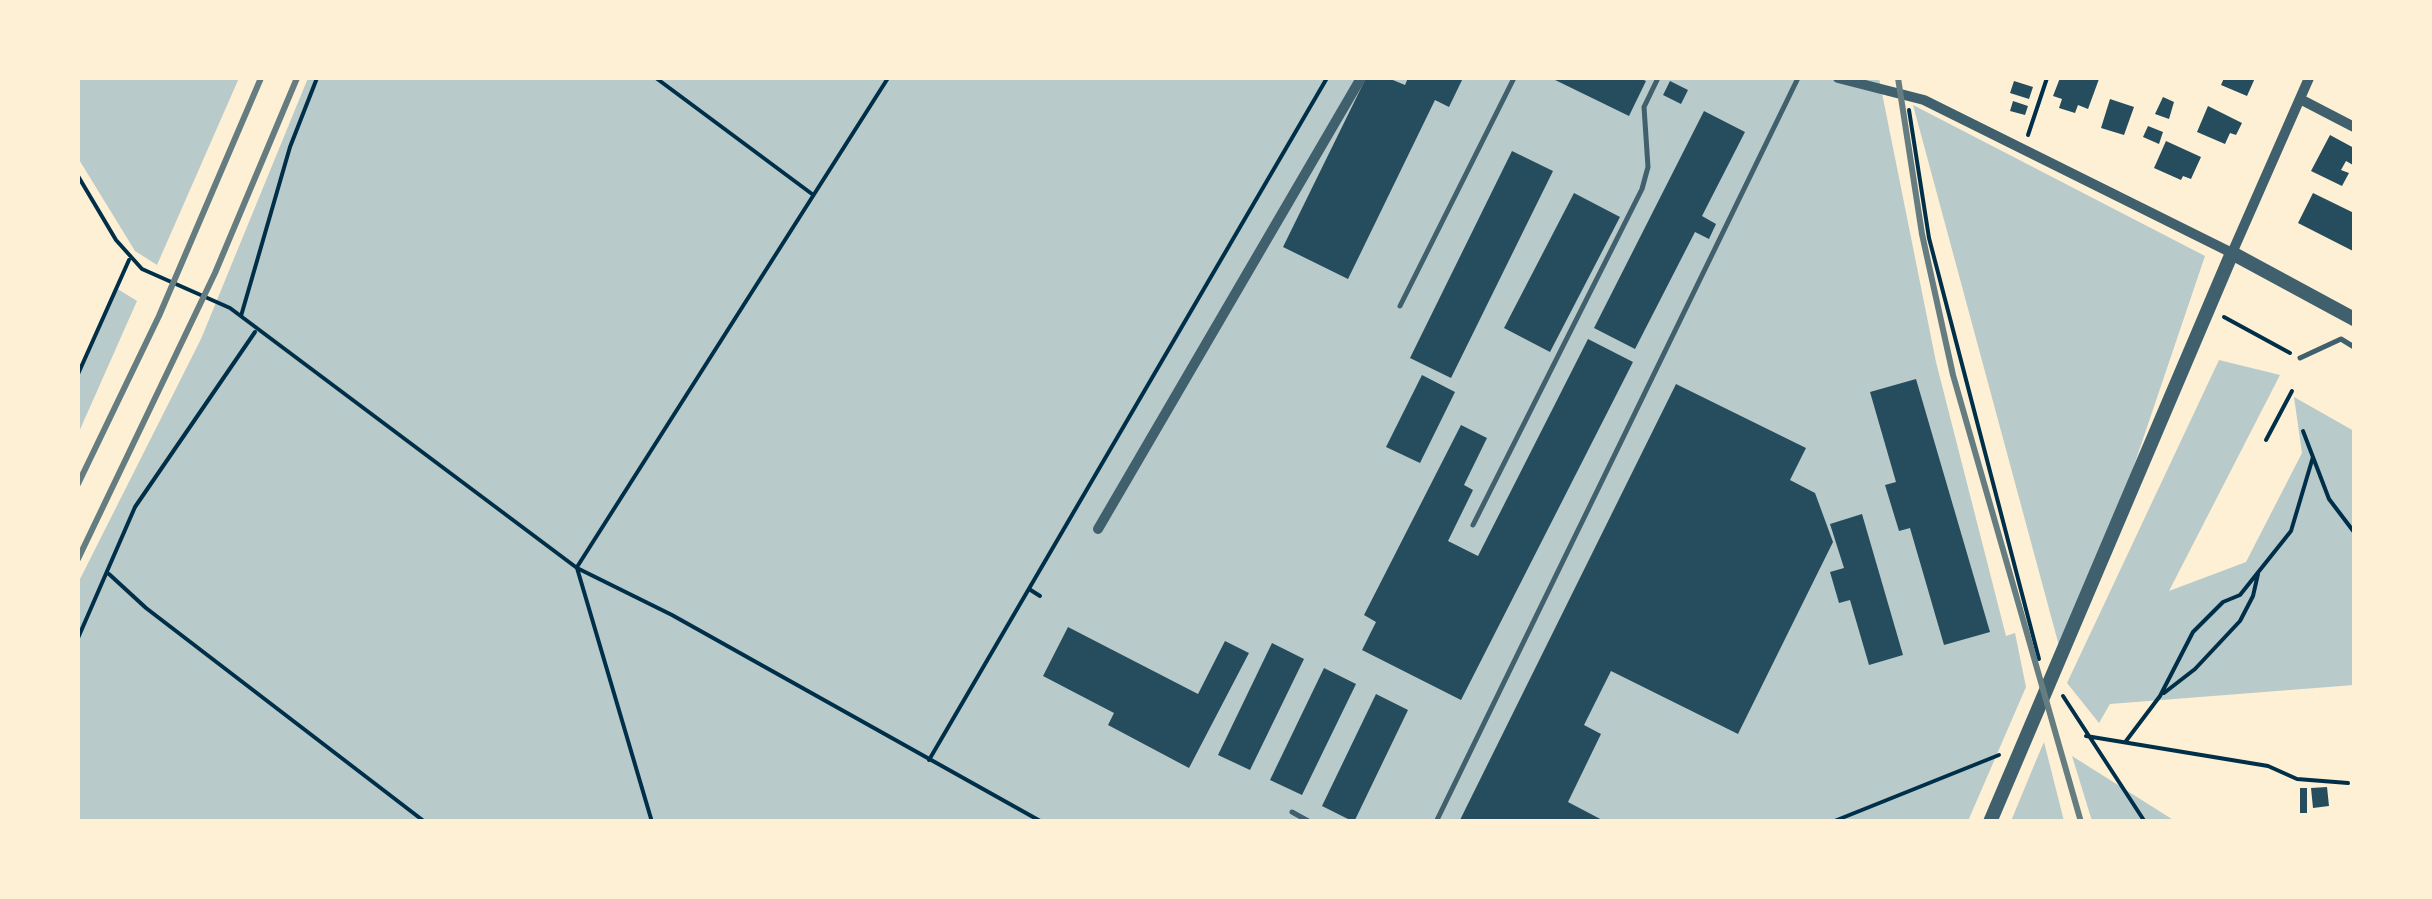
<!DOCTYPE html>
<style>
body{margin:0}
#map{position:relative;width:2432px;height:899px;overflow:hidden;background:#fdf0d5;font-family:"Roboto Serif",serif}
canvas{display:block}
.frame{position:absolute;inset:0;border:80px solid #fdf0d5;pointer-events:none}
</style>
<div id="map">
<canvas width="2432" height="899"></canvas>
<div class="frame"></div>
</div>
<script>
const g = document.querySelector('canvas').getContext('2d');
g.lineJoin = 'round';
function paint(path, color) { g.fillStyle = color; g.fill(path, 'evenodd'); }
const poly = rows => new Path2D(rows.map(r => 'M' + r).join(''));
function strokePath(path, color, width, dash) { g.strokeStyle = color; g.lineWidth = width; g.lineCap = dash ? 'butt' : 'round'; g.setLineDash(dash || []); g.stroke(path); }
const green = poly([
 [78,78,239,78,157,265,135,251,78,158],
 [308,78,1879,78,1936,362,2006,636,2015,633,2026,687,1968,821,78,822,78,583,201,339],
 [1913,105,2205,256,2123,498,2062,657],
 [116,288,137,301,78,434,78,374],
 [2219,360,2280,375,2169,591,2246,562,2302,453,2294,397,2354,431,2354,685,2110,704,2099,723,2067,683],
 [2044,742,2064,821,2011,821,2035,763],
 [2072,756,2175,821,2092,821]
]);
const building = poly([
 [1366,78,1388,78,1405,85,1408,78,1463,78,1449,107,1435,100,1348,279,1283,247],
 [1551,78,1639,78,1646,81,1629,116],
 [2060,78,2099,79,2088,109,2078,105,2075,113,2059,108,2062,99,2053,96],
 [2224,78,2255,78,2247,96,2221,85],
 [1670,81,1688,90,1681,104,1663,95],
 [2014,81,2033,87,2029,99,2010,93],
 [2163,97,2174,102,2169,119,2155,114],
 [2110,99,2134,107,2124,135,2101,128],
 [2013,101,2028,106,2025,115,2010,111],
 [2208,106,2242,123,2236,135,2230,133,2225,144,2197,132],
 [1704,111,1745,132,1702,216,1716,224,1709,239,1695,232,1635,349,1594,328],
 [2148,126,2163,132,2159,144,2143,137],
 [2330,135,2354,148,2353,165,2346,161,2341,170,2349,173,2342,186,2311,171],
 [2166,141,2201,157,2191,179,2183,176,2181,180,2154,168],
 [1512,151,1553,171,1451,378,1410,358],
 [1574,193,1620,217,1550,352,1504,328],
 [2313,193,2354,213,2353,251,2298,223],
 [1588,339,1633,362,1461,700,1362,650,1376,622,1364,615,1461,425,1487,438,1464,485,1473,490,1448,541,1478,556],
 [1422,375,1455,392,1420,463,1386,447],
 [1916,379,1990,632,1944,645,1910,528,1899,531,1885,485,1896,482,1870,392],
 [1676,384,1806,448,1790,480,1815,493,1833,542,1738,734,1611,671,1584,725,1601,734,1568,802,1606,822,1459,822],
 [1862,514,1903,655,1869,665,1850,600,1839,603,1830,572,1844,568,1830,524],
 [1068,627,1198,694,1225,641,1249,653,1189,768,1108,725,1114,713,1043,676],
 [1272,643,1304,659,1250,770,1218,755],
 [1324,668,1356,684,1302,795,1270,780],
 [1376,694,1408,710,1354,822,1322,806],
 [2327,787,2329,806,2313,808,2311,788],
 [2300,788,2307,788,2307,813,2300,813]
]);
const path = poly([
 [656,78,812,194],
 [1909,110,1929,238,2039,659],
 [2028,135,2047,78],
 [78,176,116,240,142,269,230,308,577,568,672,615,1042,822],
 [241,316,290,147,317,78],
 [2224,317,2290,353],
 [78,374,129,260],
 [2303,431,2329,499,2354,532],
 [2266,440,2292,391],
 [577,567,888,78],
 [577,568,652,822],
 [109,574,146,608,425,822],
 [1029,589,1040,596],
 [78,638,135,507,255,332],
 [2164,693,2195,669,2240,621,2253,596,2258,574],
 [2063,696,2145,822],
 [2086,736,2268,766,2297,779,2348,783],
 [2126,741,2160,696,2193,632,2223,602,2240,595,2291,531,2313,457],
 [929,760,1327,78],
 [1832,822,1999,755]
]);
const service = poly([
 [1400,306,1514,78],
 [2300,358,2341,339,2354,347],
 [1473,525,1642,189,1648,167,1644,107,1658,78],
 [1292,812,1310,822],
 [1436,822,1798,78]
]);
const minor = poly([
 [1838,78,1924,100,2232,253,2309,78],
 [2300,99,2354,127],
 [1098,529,1361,78]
]);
const tertiary = poly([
 [1990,822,2232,253,2354,319]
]);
const rail = poly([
 [1898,78,1922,234,1953,375,2081,822],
 [78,484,159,316,261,78],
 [78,559,215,273,297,78]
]);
paint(green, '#b9caca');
paint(building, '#264d5e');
strokePath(path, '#003049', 4);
strokePath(service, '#3f606c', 5);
strokePath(minor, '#3f606c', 10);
strokePath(tertiary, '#3f606c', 14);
strokePath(rail, '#657d81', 6);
</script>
